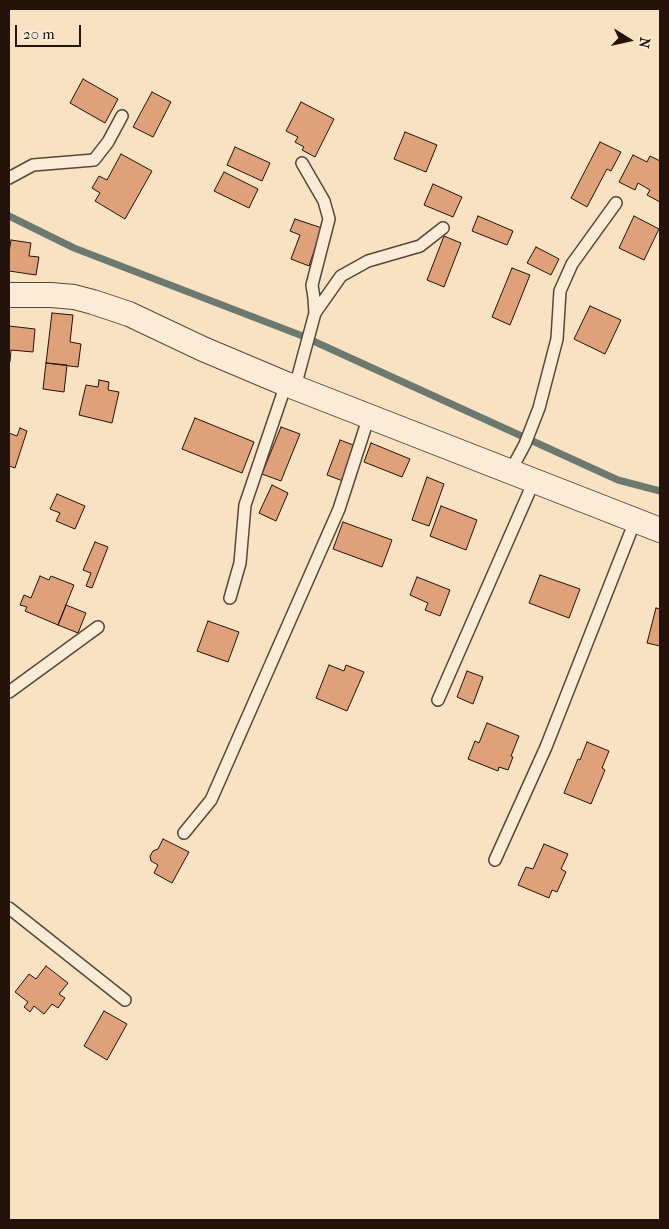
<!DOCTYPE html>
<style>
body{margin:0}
#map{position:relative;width:669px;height:1229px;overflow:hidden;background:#f8e2c1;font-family:"IM FELL French Canon",serif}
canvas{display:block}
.frame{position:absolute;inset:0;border:10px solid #23130a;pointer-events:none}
.north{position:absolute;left:604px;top:15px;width:50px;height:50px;-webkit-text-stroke:4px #faecd7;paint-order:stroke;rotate:100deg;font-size:14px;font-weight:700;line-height:20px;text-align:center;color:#23130a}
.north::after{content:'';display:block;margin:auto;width:18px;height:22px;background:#23130a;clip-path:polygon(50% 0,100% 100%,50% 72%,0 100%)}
.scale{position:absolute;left:15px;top:25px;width:66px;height:22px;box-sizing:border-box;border:2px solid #23130a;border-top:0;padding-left:6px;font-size:15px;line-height:18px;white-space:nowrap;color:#23130a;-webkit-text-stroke:4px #faecd7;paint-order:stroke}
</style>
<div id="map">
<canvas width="669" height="1229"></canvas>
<div class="frame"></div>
<div class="north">N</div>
<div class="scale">20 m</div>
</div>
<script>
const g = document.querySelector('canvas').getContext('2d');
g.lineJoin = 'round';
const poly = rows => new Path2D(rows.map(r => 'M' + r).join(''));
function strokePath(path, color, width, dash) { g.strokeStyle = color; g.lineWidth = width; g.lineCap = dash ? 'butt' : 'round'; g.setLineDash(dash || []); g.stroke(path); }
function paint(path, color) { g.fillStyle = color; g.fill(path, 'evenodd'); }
const stream = poly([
 [9,216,74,248,300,335,618,480,660,491]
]);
const building = poly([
 [83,79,118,99,105,123,70,103,83,79],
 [152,92,171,102,153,137,133,127,152,92],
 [301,102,334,119,315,157,302,150,304,147,295,142,298,137,286,131,301,102],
 [405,132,437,145,426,172,394,159,405,132],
 [600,142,621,152,611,171,607,169,587,207,571,198,600,142],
 [235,147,270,163,262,181,227,165,235,147],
 [121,154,152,171,125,219,95,201,100,193,92,188,99,176,107,180,121,154],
 [633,155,647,162,650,156,660,161,660,202,647,195,650,190,638,183,635,190,619,182,633,155],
 [224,172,258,189,249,208,214,191,224,172],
 [433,184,462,197,453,217,424,205,433,184],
 [478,216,513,231,507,245,472,231,478,216],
 [634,216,659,229,644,260,619,248,634,216],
 [295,219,322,228,309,266,291,259,300,235,290,231,295,219],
 [444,236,461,243,444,287,427,280,444,236],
 [11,240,31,243,29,256,39,257,36,275,9,271,9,253,11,240],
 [536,247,559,259,551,275,527,263,536,247],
 [512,268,530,275,510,325,492,317,512,268],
 [590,306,621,320,605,354,574,339,590,306],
 [52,313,73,315,70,342,81,344,78,367,46,363,52,313],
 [9,326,35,329,33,352,11,350,10,362,9,362,9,326],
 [46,363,67,365,64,392,43,389,46,363],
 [99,380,109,382,108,390,119,392,112,423,79,415,86,385,98,387,99,380],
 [195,418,254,442,242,473,182,449,195,418],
 [281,427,300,434,281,481,262,474,281,427],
 [20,428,27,431,15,468,9,466,9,433,17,436,20,428],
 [340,440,356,446,343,481,327,475,340,440],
 [371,443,410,459,402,477,364,462,371,443],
 [427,477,444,484,429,526,412,520,427,477],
 [272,485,288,493,276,521,259,513,272,485],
 [57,494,85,506,75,529,56,521,60,513,50,509,57,494],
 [441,506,477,520,466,550,430,536,441,506],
 [343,522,392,540,382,567,333,549,343,522],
 [95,542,108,547,92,588,86,586,91,573,83,570,95,542],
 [540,575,580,589,569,618,529,603,540,575],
 [40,576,49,580,51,576,74,585,58,625,25,611,27,607,20,605,24,595,31,598,40,576],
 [417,577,450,590,440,616,425,610,428,603,410,595,417,577],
 [66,605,86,613,78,633,58,625,66,605],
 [656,608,660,609,660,646,647,643,656,608],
 [208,621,239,632,228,662,197,651,208,621],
 [329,665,344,671,346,665,364,672,347,711,316,698,329,665],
 [467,671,483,677,473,704,457,697,467,671],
 [487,723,519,736,511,756,513,757,508,770,499,767,498,771,468,759,475,741,479,743,487,723],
 [587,742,609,751,602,768,605,770,591,804,564,793,578,759,580,760,587,742],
 [163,839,189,852,172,883,154,873,158,865,151,861,150,856,153,851,158,849,163,839],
 [544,844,568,854,561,869,566,872,557,892,552,890,549,898,518,885,526,867,533,869,544,844],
 [46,966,68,983,59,994,65,998,58,1008,52,1004,44,1014,34,1006,30,1012,24,1007,28,1002,15,992,29,974,36,979,46,966],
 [104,1011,127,1024,107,1060,84,1046,104,1011]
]);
const service = poly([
 [302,163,324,201,329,219,312,285,314,298,315,313],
 [9,178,33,165,94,160,108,142,122,116],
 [295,387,315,313,341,276,368,261,420,246,443,228],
 [510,472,525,444,539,408,557,339,560,291,572,264,616,203],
 [230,598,240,563,245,505,286,384],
 [9,692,98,627],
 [438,700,534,481],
 [184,833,211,800,339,509,369,416],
 [495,860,546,747,635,521],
 [9,908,125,1000]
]);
const minor = poly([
 [9,295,51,295,74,297,93,302,129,314,203,349,286,384,660,530]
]);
strokePath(stream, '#6c7971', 7);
paint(building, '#dea17a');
strokePath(building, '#23130a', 1);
strokePath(service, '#584738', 14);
strokePath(minor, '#584738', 26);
strokePath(service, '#faecd7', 11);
strokePath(minor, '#faecd7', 24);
</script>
